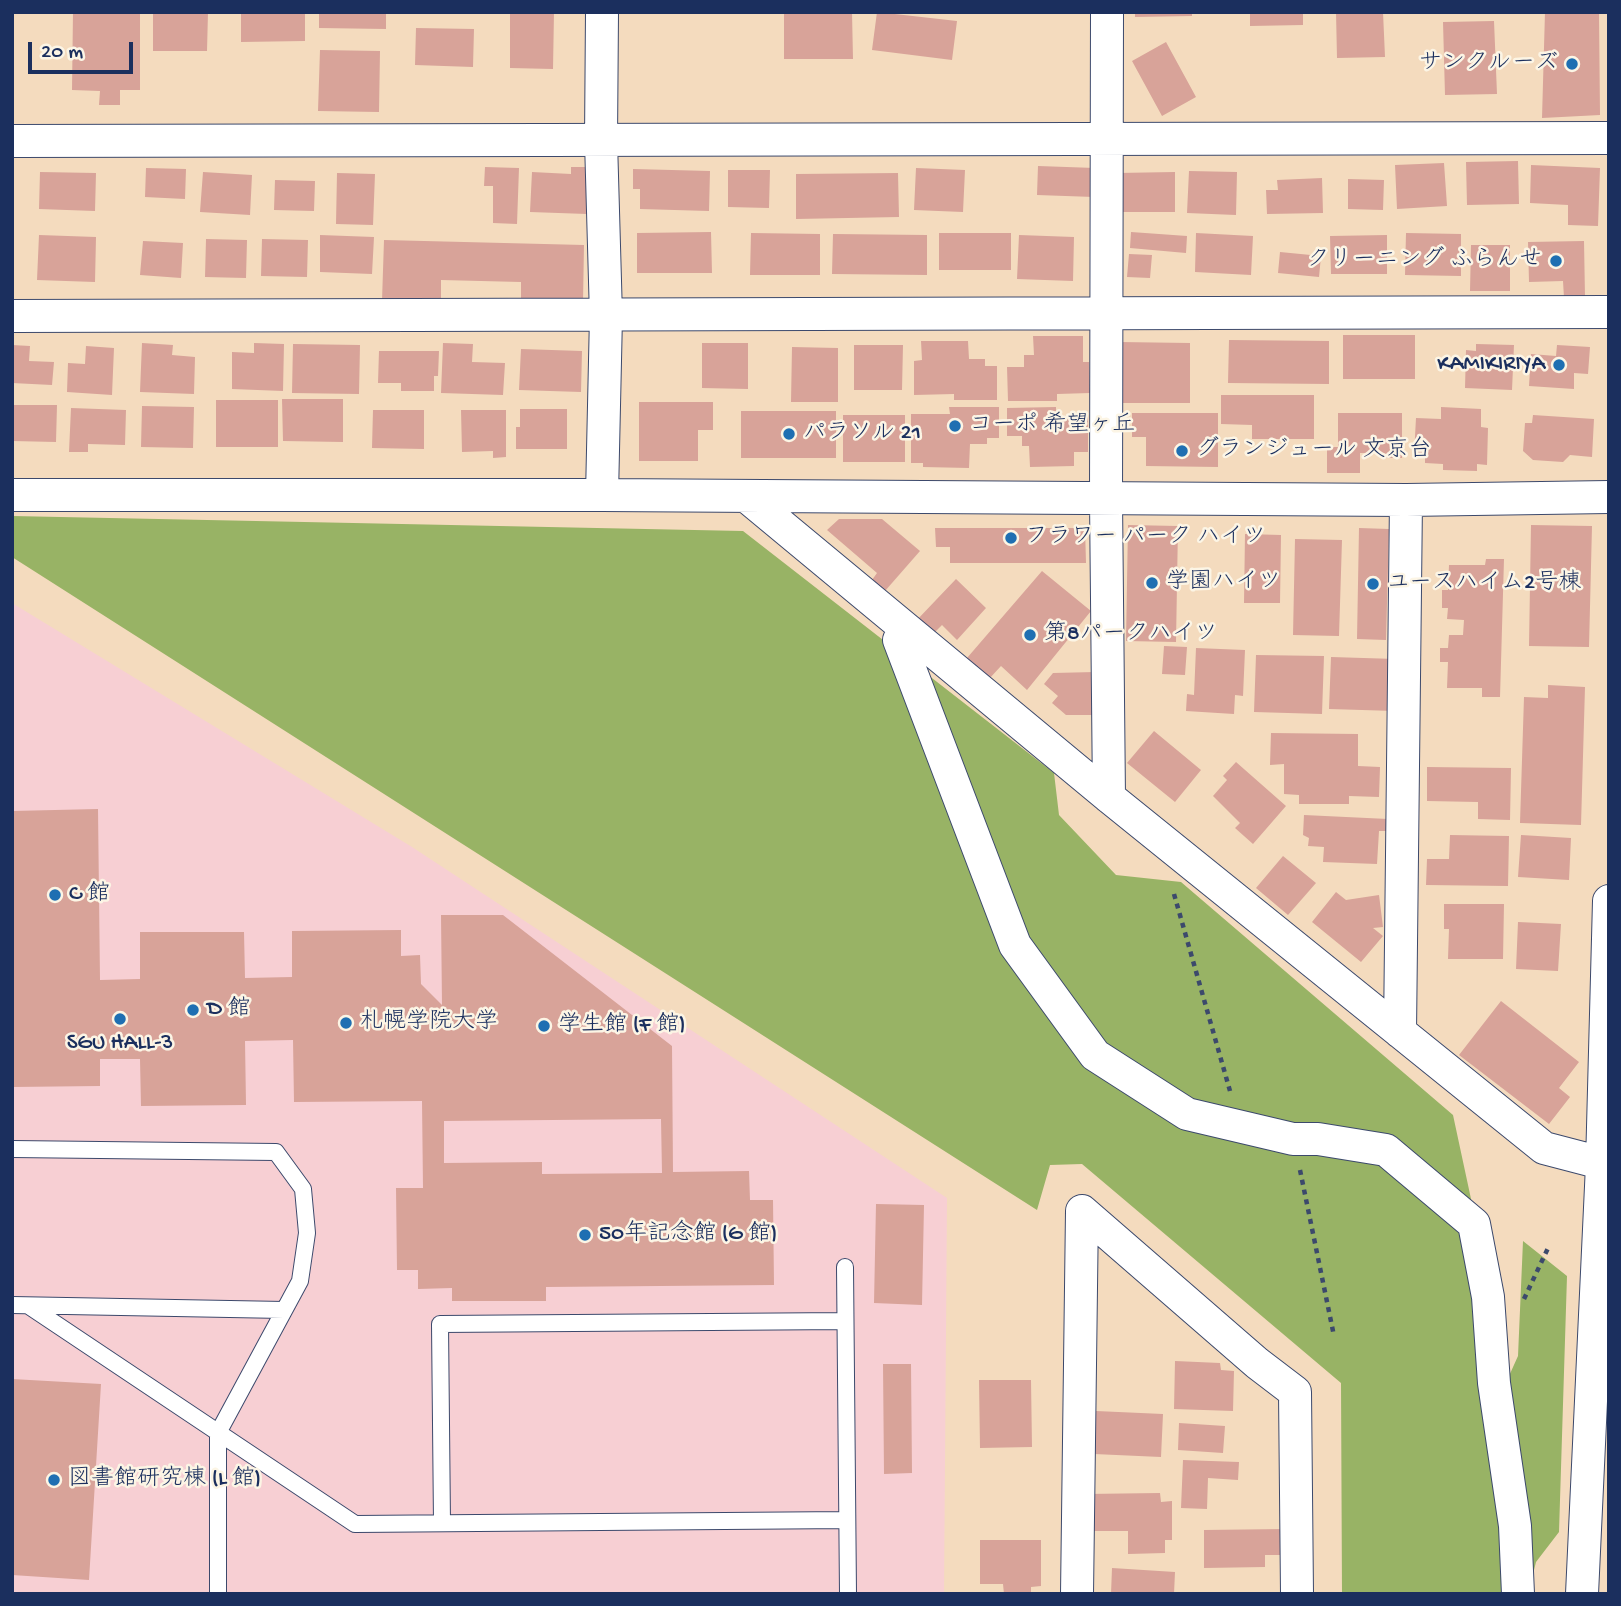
<!DOCTYPE html>
<meta charset="utf-8">
<style>
body{margin:0}
#map{position:relative;width:1621px;height:1606px;overflow:hidden;background:#f4dbbe;font-family:"Gochi Hand",sans-serif}
canvas{display:block}
.frame{position:absolute;inset:0;border:14px solid #1b2f5e;pointer-events:none}
.scale{position:absolute;left:28px;top:42px;width:105px;height:32px;box-sizing:border-box;border:4px solid #1b2f5e;border-top:0;padding-left:9px;font-size:21px;line-height:24px;white-space:nowrap;color:#1b2f5e;-webkit-text-stroke:5px #fcf5e5;paint-order:stroke}
</style>
<div id="map">
<canvas width="1621" height="1606"></canvas>
<div class="frame"></div>
<div class="scale">20 m</div>
</div>
<script>
const g = document.querySelector('canvas').getContext('2d');
g.lineJoin = 'round';
function paint(path, color) { g.fillStyle = color; g.fill(path, 'evenodd'); }
const poly = rows => new Path2D(rows.map(r => 'M' + r).join(''));
function strokePath(path, color, width, dash) { g.strokeStyle = color; g.lineWidth = width; g.lineCap = dash ? 'butt' : 'round'; g.setLineDash(dash || []); g.stroke(path); }
function label(font, color, halo, rows, align = 'center') {
  g.font = font + ' "Gochi Hand","Klee One",sans-serif'; g.lineWidth = 5; g.setLineDash([]); g.textBaseline = 'middle'; g.strokeStyle = halo; g.fillStyle = color; for (const [text, x, y, turn = 0] of rows) {
    g.save(); g.translate(x, y); g.rotate((+turn || 0) * Math.PI / 180); g.textAlign = isNaN(turn) ? turn : align; if (halo) g.strokeText(text, 0, 0); g.fillText(text, 0, 0); g.restore();
  }
}
const built = poly([
 [12,603,412,847,947,1198,944,1594,12,1594]
]);
const forest = poly([
 [12,516,743,531,1054,773,1059,815,1116,875,1181,882,1453,1115,1509,1376,1518,1356,1523,1241,1567,1276,1559,1532,1536,1562,1528,1594,1342,1594,1341,1383,1082,1164,1050,1165,1037,1210,12,557]
]);
const building = poly([
 [73,12,140,12,140,90,120,90,120,105,99,105,100,91,72,90],
 [153,12,208,12,207,51,153,51],
 [241,12,305,12,305,41,241,42],
 [319,12,386,12,386,29,319,28],
 [510,12,554,12,553,69,510,68],
 [784,12,852,12,853,59,784,59],
 [877,12,957,21,952,60,872,50],
 [1135,12,1192,12,1192,16,1135,17],
 [1250,12,1303,12,1303,25,1250,26],
 [1336,12,1383,12,1385,57,1337,58],
 [1545,12,1599,12,1600,115,1542,118],
 [1494,21,1497,94,1445,95,1443,22],
 [416,28,474,29,473,67,415,65],
 [1166,42,1196,97,1162,116,1132,61],
 [320,50,380,51,379,112,318,111],
 [1518,161,1519,204,1467,205,1466,162],
 [1444,163,1447,206,1397,209,1395,165],
 [1531,165,1600,168,1598,226,1568,225,1568,205,1530,203],
 [1038,166,1095,168,1094,197,1037,195],
 [485,167,519,168,517,224,493,223,493,186,484,186],
 [571,167,589,167,587,214,530,212,532,172,571,174],
 [146,168,186,169,185,199,145,197],
 [916,168,965,170,963,212,914,210],
 [633,169,710,171,709,211,640,209,640,189,633,189],
 [728,170,770,170,769,208,728,207],
 [1189,171,1237,172,1236,215,1187,213],
 [40,172,96,173,95,211,39,209],
 [203,172,252,175,250,215,200,212],
 [1175,172,1175,212,1117,212,1117,173],
 [337,173,375,174,373,225,336,224],
 [898,173,899,217,796,219,796,174],
 [1322,178,1323,213,1267,214,1266,190,1278,190,1277,180],
 [1348,179,1384,180,1383,210,1348,209],
 [275,180,315,181,314,211,274,210],
 [711,232,712,273,637,273,637,233],
 [1131,232,1187,236,1186,253,1130,248],
 [751,233,820,234,820,275,750,275],
 [939,233,1011,233,1011,270,939,270],
 [1196,233,1253,236,1251,275,1195,272],
 [1406,233,1461,234,1461,276,1405,275],
 [833,234,927,235,927,275,832,274],
 [39,235,96,237,95,282,37,280],
 [320,235,374,237,372,274,320,272],
 [1019,235,1074,237,1073,281,1017,279],
 [1387,235,1387,274,1331,274,1330,236],
 [206,239,247,240,246,278,205,277],
 [262,239,308,240,307,277,261,276],
 [384,240,584,245,583,302,521,300,521,282,441,280,441,302,382,301],
 [143,241,183,243,181,278,140,275],
 [1584,241,1585,297,1564,298,1563,281,1529,282,1528,242],
 [1471,245,1510,245,1510,291,1470,291],
 [1280,252,1321,256,1319,277,1278,273],
 [1129,254,1152,255,1150,278,1127,277],
 [1343,335,1415,335,1415,379,1343,379],
 [1033,336,1083,336,1083,362,1089,362,1090,393,1057,394,1057,401,1008,401,1007,367,1024,367,1024,355,1034,355],
 [1229,340,1329,341,1329,384,1228,383],
 [921,341,968,341,969,359,985,359,985,366,997,366,997,400,954,400,954,394,914,395,914,361,922,360],
 [1119,342,1190,343,1190,403,1118,403],
 [142,343,173,345,172,355,195,357,194,394,140,392],
 [254,343,284,344,283,391,232,389,232,352,254,353],
 [443,343,473,344,472,362,505,363,503,395,441,393],
 [702,343,748,343,748,389,702,388],
 [293,344,360,345,359,394,292,393],
 [1476,344,1514,345,1512,390,1465,388,1466,350,1476,351],
 [12,345,30,346,29,361,54,362,52,385,12,383],
 [854,345,903,345,902,390,854,390],
 [1557,345,1590,347,1588,374,1574,373,1574,389,1529,386,1531,354,1556,356],
 [86,346,114,348,112,395,67,392,68,363,85,364],
 [792,347,838,348,838,402,791,402],
 [521,349,582,351,581,392,519,390],
 [379,351,439,351,438,376,434,376,434,391,401,391,401,383,378,383],
 [1221,395,1314,395,1314,439,1252,439,1252,425,1221,424],
 [282,399,343,399,343,442,283,441],
 [216,400,278,400,278,447,216,447],
 [639,402,713,402,713,430,698,430,698,461,639,461],
 [12,405,57,405,56,442,12,441],
 [142,406,194,407,193,448,141,447],
 [949,407,999,407,999,438,987,438,987,444,970,444,969,468,923,467,923,463,911,463,911,414,950,414],
 [1056,407,1056,418,1088,417,1088,452,1074,452,1074,466,1030,467,1029,446,1022,446,1022,436,1007,436,1007,408],
 [1441,407,1481,409,1481,427,1488,428,1487,465,1477,464,1477,471,1443,470,1443,464,1425,463,1425,455,1414,455,1416,418,1441,419],
 [71,408,126,410,125,445,88,444,88,452,69,452],
 [520,409,567,409,567,449,516,449,516,427,520,427],
 [373,410,424,410,424,449,372,448],
 [461,410,506,410,506,457,493,458,493,451,462,452],
 [741,411,836,411,836,458,741,458],
 [1132,413,1218,413,1218,467,1146,466,1146,437,1132,437],
 [1338,413,1402,413,1402,458,1382,458,1382,453,1360,453,1360,473,1327,473,1327,447,1338,447],
 [843,415,905,415,905,462,843,462],
 [1533,415,1594,419,1592,457,1570,455,1563,462,1533,460,1523,451,1525,423,1532,423],
 [839,519,882,519,920,551,885,591,872,580,877,573,827,530],
 [1128,525,1178,526,1176,642,1126,641],
 [1531,525,1592,526,1589,647,1529,646],
 [935,528,1085,528,1086,563,950,563,950,547,936,547],
 [1359,528,1389,529,1386,640,1357,639],
 [1245,534,1281,535,1280,603,1244,603],
 [1295,539,1342,540,1339,636,1293,635],
 [1486,559,1504,559,1500,697,1482,697,1482,688,1447,688,1448,662,1440,662,1440,648,1448,648,1449,635,1463,635,1464,620,1447,619,1448,608,1442,608,1442,590,1448,590,1449,565,1485,565],
 [1042,571,1091,611,1027,690,1001,666,989,679,967,658],
 [956,579,986,608,957,640,942,625,930,637,915,622],
 [1164,646,1187,647,1185,675,1162,674],
 [1196,648,1245,650,1243,696,1235,695,1234,714,1186,711,1187,694,1194,695],
 [1256,655,1324,656,1322,714,1254,712],
 [1331,657,1396,659,1395,711,1329,709],
 [1095,672,1095,715,1066,715,1052,703,1058,696,1044,684,1053,673],
 [1548,685,1585,687,1581,825,1520,823,1524,697,1548,698],
 [1154,731,1201,770,1175,802,1127,763],
 [1271,733,1358,734,1358,766,1380,767,1379,797,1349,796,1349,804,1299,804,1299,795,1284,794,1284,764,1270,765],
 [1236,762,1286,806,1253,844,1235,828,1240,823,1213,796,1227,780,1223,776],
 [1427,767,1511,768,1510,820,1478,819,1478,802,1427,801],
 [98,809,100,980,140,979,140,932,244,932,245,978,292,977,292,931,401,930,401,956,420,955,421,984,442,1005,441,915,503,915,672,1046,673,1172,749,1171,750,1200,773,1200,774,1285,546,1287,546,1301,452,1301,452,1288,418,1289,418,1270,397,1270,396,1188,423,1188,422,1101,294,1102,293,1040,245,1041,246,1105,141,1106,140,1059,100,1059,100,1086,12,1087,12,811],
 [661,1119,662,1173,542,1174,542,1162,444,1163,444,1121],
 [1304,815,1388,819,1388,831,1379,831,1377,864,1323,862,1324,847,1308,846,1309,838,1303,835],
 [1450,835,1509,836,1508,886,1426,885,1427,859,1449,859],
 [1521,835,1571,838,1569,880,1518,877],
 [1283,856,1316,883,1288,915,1256,888],
 [1336,892,1346,900,1379,895,1383,927,1373,928,1383,936,1361,962,1312,922],
 [1444,904,1504,904,1503,959,1448,959,1449,929,1444,929],
 [1518,922,1561,924,1558,971,1516,969],
 [1501,1001,1579,1062,1559,1088,1570,1097,1549,1124,1459,1055],
 [876,1204,924,1205,922,1305,874,1303],
 [1175,1361,1220,1363,1221,1370,1234,1371,1233,1411,1174,1409],
 [883,1364,911,1364,912,1473,884,1474],
 [12,1379,101,1384,89,1580,12,1575],
 [979,1380,1031,1380,1032,1447,980,1448],
 [1096,1411,1163,1414,1161,1457,1094,1454],
 [1179,1423,1225,1426,1223,1453,1178,1450],
 [1183,1460,1239,1462,1238,1480,1208,1478,1207,1509,1181,1508],
 [1160,1493,1161,1502,1172,1501,1172,1540,1165,1540,1165,1553,1128,1554,1128,1531,1085,1531,1085,1494],
 [1285,1529,1285,1555,1265,1555,1265,1567,1204,1568,1204,1530],
 [980,1540,1041,1540,1041,1586,1031,1587,1031,1594,1004,1594,1003,1584,980,1584],
 [1112,1568,1175,1572,1174,1594,1111,1594]
]);
const path = poly([
 [1174,894,1230,1091],
 [1300,1170,1334,1336],
 [1524,1299,1549,1246]
]);
const lane = poly([
 [12,1149,276,1152,303,1189,307,1233,300,1281,218,1433,218,1594],
 [845,1267,848,1594],
 [12,1305,284,1310],
 [29,1306,355,1524,847,1520],
 [442,1523,440,1324,845,1321]
]);
const street = poly([
 [602,12,601,141,606,316,602,495],
 [1107,12,1106,500,1109,797],
 [12,141,1609,138],
 [12,316,1609,312],
 [12,495,602,495,1406,500,1609,497],
 [746,496,1109,797,1544,1148,1609,1165],
 [899,640,1015,945,1095,1055,1187,1114,1293,1139,1318,1139,1386,1150,1474,1224,1488,1297,1494,1383,1515,1526,1518,1594],
 [1400,1032,1406,500],
 [1077,1594,1082,1211,1257,1363,1295,1392,1297,1594],
 [1582,1594,1602,1165,1609,901]
]);
const markers = [
 [1572,64,7,"#1f6fb2"],
 [1556,261,7,"#1f6fb2"],
 [1559,365,7,"#1f6fb2"],
 [955,426,7,"#1f6fb2"],
 [789,434,7,"#1f6fb2"],
 [1182,451,7,"#1f6fb2"],
 [1011,538,7,"#1f6fb2"],
 [1152,583,7,"#1f6fb2"],
 [1373,584,7,"#1f6fb2"],
 [1030,635,7,"#1f6fb2"],
 [55,895,7,"#1f6fb2"],
 [193,1010,7,"#1f6fb2"],
 [120,1019,7,"#1f6fb2"],
 [346,1023,7,"#1f6fb2"],
 [544,1026,7,"#1f6fb2"],
 [585,1235,7,"#1f6fb2"],
 [54,1480,7,"#1f6fb2"]
];
const poiNames = [
 ["サンクルーズ",1558,64,"right"],
 ["クリーニング ふらんせ",1542,261,"right"],
 ["KAMIKIRIYA",1545,365,"right"],
 ["コーポ 希望ヶ丘",969,426],
 ["パラソル 21",803,434],
 ["グランジュール 文京台",1196,451],
 ["フラワー パーク ハイツ",1025,538],
 ["学園ハイツ",1166,583],
 ["ユースハイム2号棟",1387,584],
 ["第8パークハイツ",1044,635],
 ["C 館",69,895],
 ["D 館",207,1010],
 ["札幌学院大学",360,1023],
 ["学生館 (F 館)",558,1026],
 ["SGU HALL-3",120,1044,"center"],
 ["50年記念館 (G 館)",599,1235],
 ["図書館研究棟 (L 館)",68,1480]
];
paint(built, '#f7cfd3');
paint(forest, '#98b365');
paint(building, '#d8a399');
strokePath(lane, '#3c496c', 18);
strokePath(street, '#3c496c', 34);
strokePath(path, '#3c496c', 4.5, [5, 5]);
strokePath(lane, '#fff', 16);
strokePath(street, '#fff', 32);
for (const [x, y, r, color] of markers) { const dot = new Path2D(); dot.arc(x, y, r, 0, 2 * Math.PI); g.fillStyle = color; g.fill(dot); strokePath(dot, '#fcf5e5', 2.5); }
label('23px', '#1b2f5e', '#fcf5e5', poiNames, 'left');
</script>
